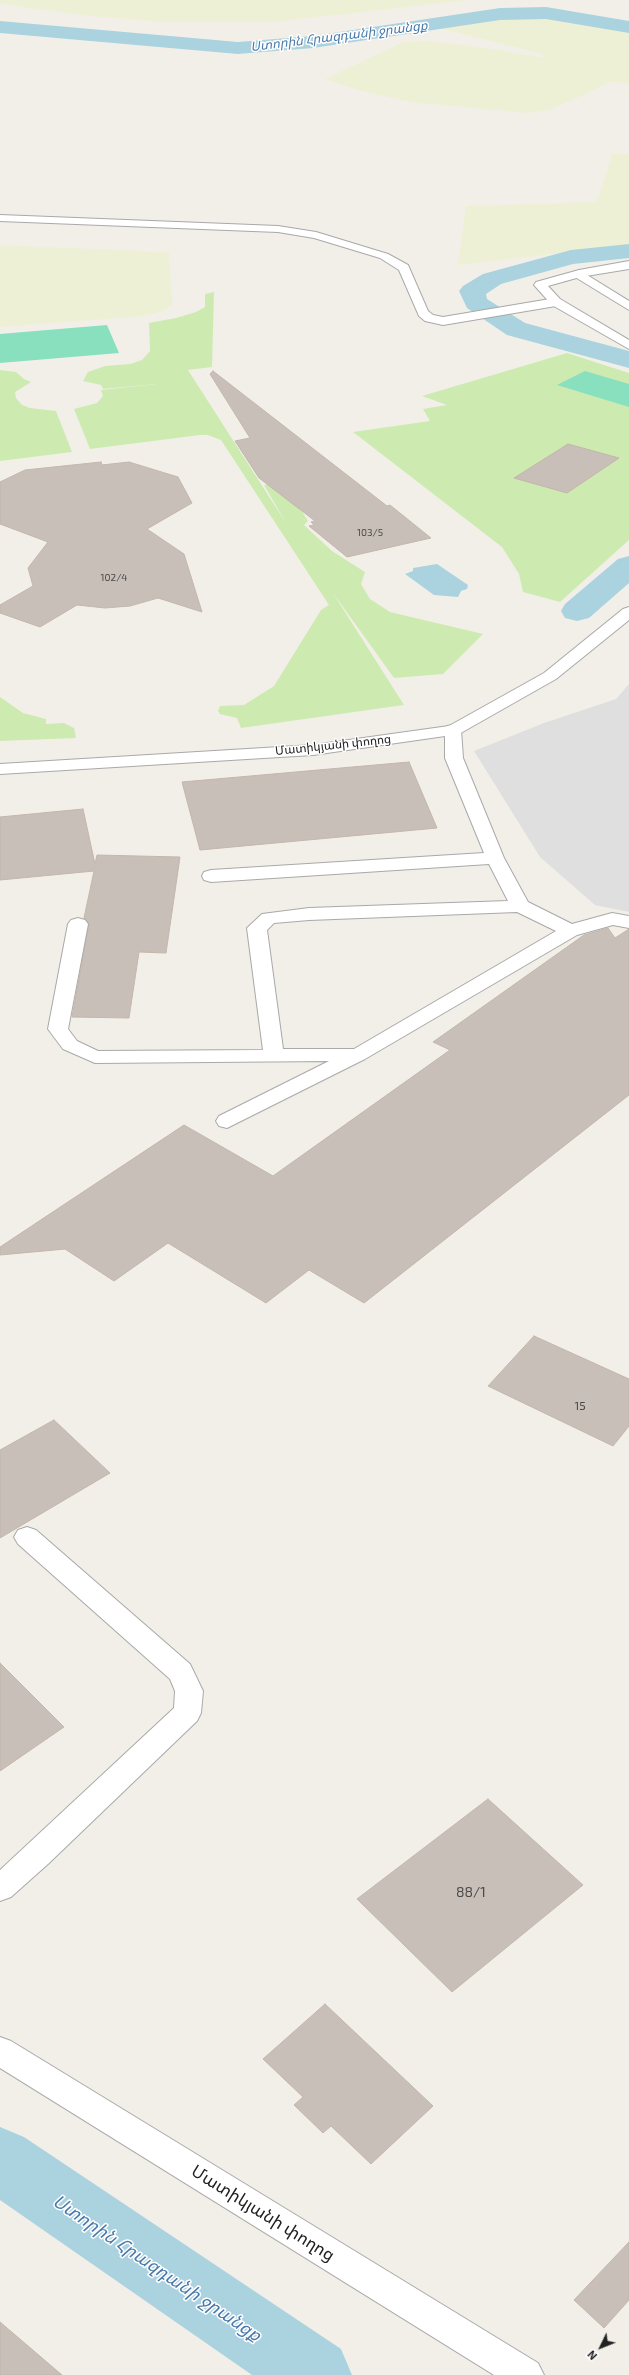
<!DOCTYPE html>
<meta charset="utf-8">
<style>
body{margin:0}
#map{position:relative;width:629px;height:2375px;overflow:hidden;background:#f2efe9;font-family:"Exo 2",sans-serif}
canvas{display:block}
.north{position:absolute;left:581px;top:2327px;width:40px;height:40px;-webkit-text-stroke:3px #fff;paint-order:stroke;rotate:227deg;font-size:11px;font-weight:700;line-height:16px;text-align:center;color:#222}
.north::after{content:'';display:block;margin:auto;width:14px;height:18px;background:#222;clip-path:polygon(50% 0,100% 100%,50% 72%,0 100%)}
</style>
<div id="map">
<canvas width="629" height="2375"></canvas>
<div class="north">N</div>
</div>
<script>
const g = document.querySelector('canvas').getContext('2d');
g.lineJoin = 'round';
function paint(path, color) { g.fillStyle = color; g.fill(path, 'evenodd'); }
const poly = rows => new Path2D(rows.map(r => 'M' + r).join(''));
function strokePath(path, color, width, dash) { g.strokeStyle = color; g.lineWidth = width; g.lineCap = dash ? 'butt' : 'round'; g.setLineDash(dash || []); g.stroke(path); }
function label(font, color, halo, rows, align = 'center') {
  g.font = font + ' "Exo 2","Noto Sans Armenian",sans-serif'; g.lineWidth = 3; g.setLineDash([]); g.textBaseline = 'middle'; g.strokeStyle = halo; g.fillStyle = color; for (const [text, x, y, turn = 0] of rows) {
    g.save(); g.translate(x, y); g.rotate((+turn || 0) * Math.PI / 180); g.textAlign = isNaN(turn) ? turn : align; if (halo) g.strokeText(text, 0, 0); g.fillText(text, 0, 0); g.restore();
  }
}
const residential = poly([
 [629,684,629,912,595,905,540,857,474,751,544,723,616,699]
]);
const farmland = poly([
 [0,0,468,0,274,22,162,22,90,16,23,7,0,3],
 [514,15,547,16,629,33,629,84,613,81,550,110,528,113,410,102,358,90,325,79,403,42,425,41,473,46,545,58,542,54,430,26],
 [612,154,629,154,629,245,458,265,466,206,597,202],
 [0,245,169,252,172,305,162,311,146,316,0,327]
]);
const grass = poly([
 [214,292,212,367,188,370,286,523,264,485,283,482,308,521,304,525,332,551,365,572,361,584,370,599,390,612,483,634,443,674,394,678,333,593,404,705,241,728,237,718,220,714,218,711,220,706,244,705,274,686,321,610,329,605,221,440,208,435,200,435,90,449,74,409,97,403,103,396,101,390,157,384,103,389,101,385,83,381,88,372,105,366,130,364,142,360,150,351,149,323,176,318,196,312,205,307,205,294],
 [567,353,629,373,629,540,560,602,523,592,519,574,502,547,353,432,430,421,423,409,447,405,422,396],
 [0,370,16,372,24,379,31,382,15,392,16,398,22,405,30,408,56,411,72,452,0,461],
 [0,697,23,713,46,719,46,724,64,723,74,728,76,738,0,741]
]);
const pitch = poly([
 [107,325,119,353,0,363,0,334],
 [585,371,629,384,629,407,557,385]
]);
const water = poly([
 [437,564,468,585,467,589,461,591,458,597,434,595,405,574,413,571,413,568]
]);
const canal = poly([
 [546,7,629,21,629,33,546,19,500,20,313,48,238,54,0,33,0,21,238,42,313,36,500,8,546,7],
 [629,244,629,258,573,264,501,284,486,294,487,299,525,323,629,351,629,368,507,335,467,308,459,291,463,286,483,274,571,250,629,244],
 [629,556,629,583,589,618,577,621,565,618,561,611,565,604,618,559,629,556],
 [0,2127,24,2137,341,2349,352,2375,252,2375,0,2200,0,2127]
]);
const building = poly([
 [213,371,387,506,390,505,431,538,347,557,309,526,314,525,311,522,315,521,259,478,235,441,250,438,210,374,213,371],
 [568,444,619,458,567,493,514,478,568,444],
 [101,462,102,465,129,462,178,477,192,503,147,529,184,554,202,612,158,598,130,606,105,608,77,605,40,627,0,613,0,605,33,586,28,568,48,542,0,524,0,482,25,470,101,462],
 [409,762,437,828,200,850,182,782,409,762],
 [83,809,95,864,97,855,180,857,166,953,139,952,129,1018,72,1017,89,924,84,918,94,871,0,880,0,817,83,809],
 [608,928,615,938,629,929,629,1095,364,1303,309,1270,266,1303,168,1243,114,1281,65,1249,0,1255,0,1247,184,1125,273,1176,450,1050,433,1042,584,935,608,928],
 [534,1336,629,1379,629,1426,613,1446,488,1386,534,1336],
 [54,1420,110,1473,0,1538,0,1450,54,1420],
 [0,1663,64,1727,0,1771,0,1663],
 [488,1799,583,1885,452,1992,357,1899,488,1799],
 [325,2004,433,2106,371,2164,331,2126,323,2133,294,2105,303,2097,263,2059,325,2004],
 [629,2242,629,2300,604,2328,574,2300,629,2242],
 [0,2322,62,2375,0,2375,0,2322]
]);
const service = poly([
 [0,215,278,226,316,232,388,254,408,265,428,311,433,315,443,317,556,298,562,302,556,306,443,325,425,321,419,316,399,270,380,258,314,238,278,232,0,221,0,215],
 [579,270,629,301,629,310,575,277,573,274,579,270],
 [453,725,459,726,461,730,463,758,504,858,528,902,572,924,612,913,629,916,629,928,613,925,577,935,365,1059,227,1128,219,1126,216,1121,219,1116,329,1061,95,1063,63,1049,48,1029,68,924,71,920,78,918,85,920,88,924,68,1029,77,1041,98,1051,263,1050,247,928,262,914,309,908,508,901,489,864,211,882,204,880,202,876,204,872,211,870,484,853,445,758,445,730,447,726,453,725],
 [517,912,556,931,354,1049,283,1049,267,930,274,923,309,920,517,912],
 [27,1527,36,1530,190,1664,203,1691,201,1713,197,1721,48,1864,11,1897,0,1901,0,1870,174,1708,175,1691,170,1679,18,1544,14,1537,18,1530,27,1527]
]);
const minor = poly([
 [629,261,629,269,580,277,548,286,560,299,629,340,629,349,552,305,534,285,536,282,579,270,629,261],
 [629,607,629,620,556,679,459,734,313,755,0,774,0,764,313,745,449,726,544,673,623,609,629,607],
 [0,2037,11,2041,538,2363,544,2375,494,2375,0,2068,0,2037]
]);
const farNumbernames = [
 ["103/5",370,533],
 ["102/4",114,578]
];
const farStreetnames = [
 ["Մատիկյանի փողոց",333,745,-6]
];
const numberNames = [
 ["15",580,1406]
];
const farWaternames = [
 ["Ստորին Հրազդանի ջրանցք",339,36,-7]
];
const nearNumbernames = [
 ["88/1",471,1892]
];
const nearStreetnames = [
 ["Մատիկյանի փողոց",263,2213,32]
];
const nearWaternames = [
 ["Ստորին Հրազդանի ջրանցք",157,2268,34]
];
paint(residential, '#e0dfdf');
paint(farmland, '#eef0d5');
paint(grass, '#cdebb0');
paint(pitch, '#88e0be');
paint(water, '#aad3df');
paint(canal, '#aad3df');
paint(building, '#c7bfb8');
strokePath(building, '#c4b6ab', 1);
strokePath(service, '#a9a9a9', 2);
strokePath(minor, '#a9a9a9', 2);
paint(service, '#fff');
paint(minor, '#fff');
label('10px', '#4b4948', null, farNumbernames);
label('12px', '#222', '#fff', farStreetnames);
label('12px', '#4b4948', null, numberNames);
label('italic 13px', '#4a7aab', '#fff', farWaternames);
label('14px', '#4b4948', null, nearNumbernames);
label('17px', '#222', '#fff', nearStreetnames);
label('italic 18px', '#4a7aab', '#fff', nearWaternames);
</script>
